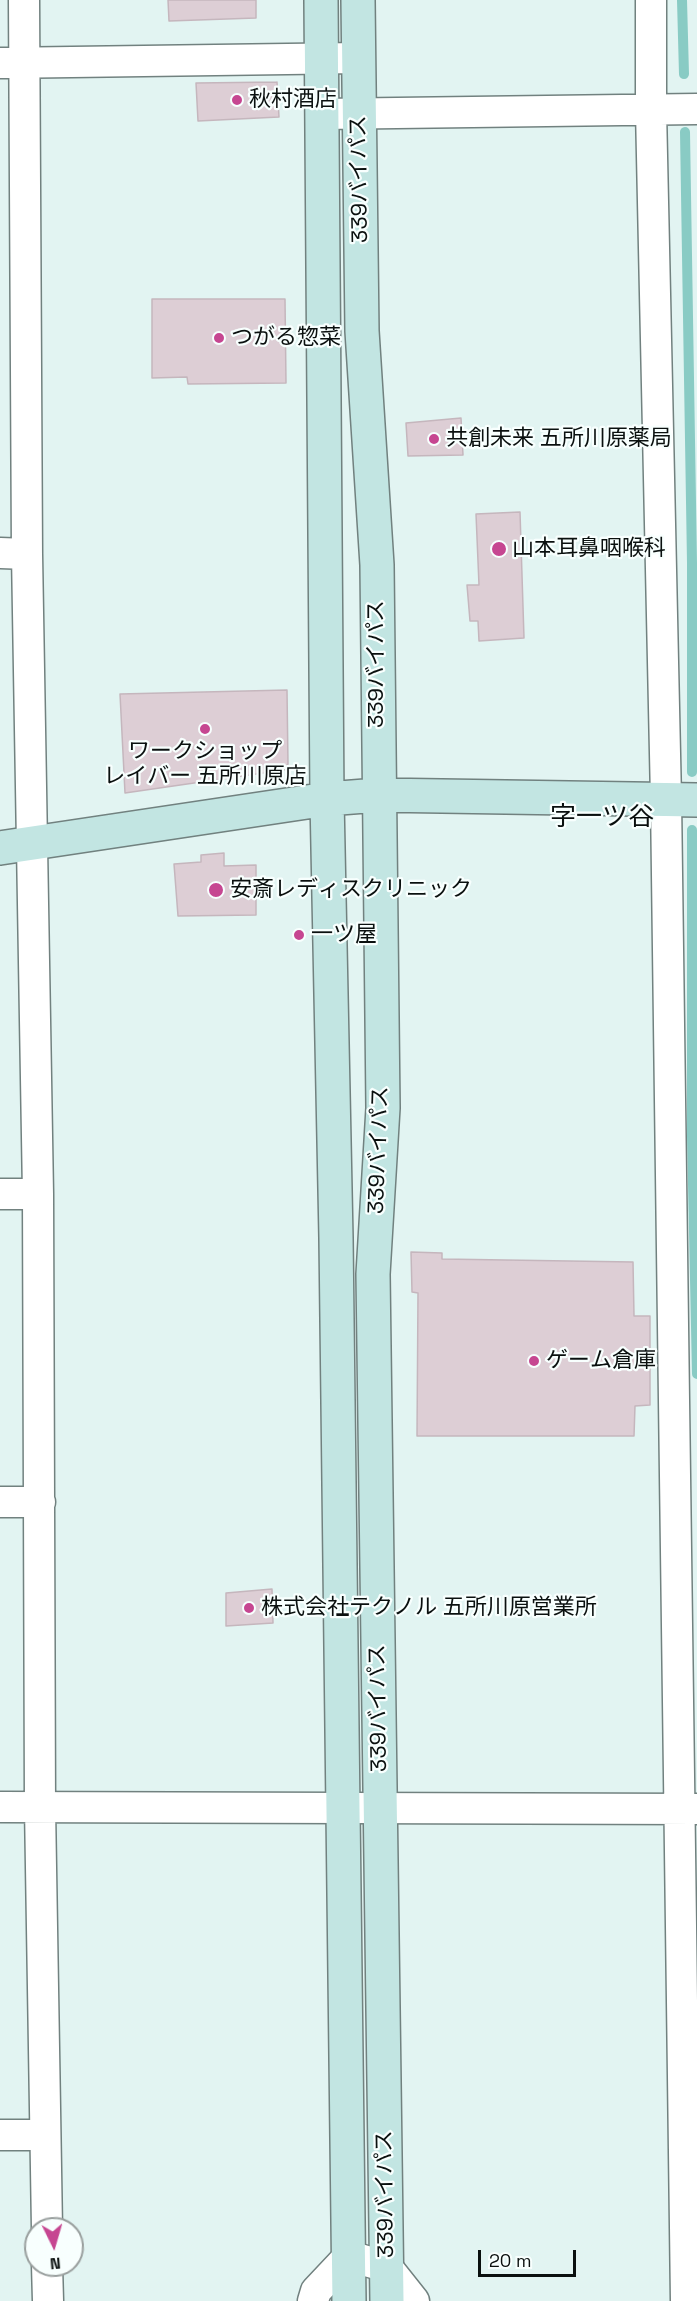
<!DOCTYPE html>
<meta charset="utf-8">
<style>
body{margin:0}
#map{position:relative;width:697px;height:2301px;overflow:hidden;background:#e2f4f2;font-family:"Space Grotesk",sans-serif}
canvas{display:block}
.north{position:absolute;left:24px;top:2217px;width:60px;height:60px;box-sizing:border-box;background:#f8fffe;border:2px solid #999f9e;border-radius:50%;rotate:175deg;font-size:16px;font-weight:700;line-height:24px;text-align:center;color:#0a100f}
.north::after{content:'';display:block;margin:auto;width:21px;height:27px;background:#c64691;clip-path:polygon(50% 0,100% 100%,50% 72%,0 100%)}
.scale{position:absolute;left:478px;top:2250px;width:98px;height:27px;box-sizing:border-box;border:3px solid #0a100f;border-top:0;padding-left:8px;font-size:18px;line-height:21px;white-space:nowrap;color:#0a100f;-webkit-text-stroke:4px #f8fffe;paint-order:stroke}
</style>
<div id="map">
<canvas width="697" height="2301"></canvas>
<div class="north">N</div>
<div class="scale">20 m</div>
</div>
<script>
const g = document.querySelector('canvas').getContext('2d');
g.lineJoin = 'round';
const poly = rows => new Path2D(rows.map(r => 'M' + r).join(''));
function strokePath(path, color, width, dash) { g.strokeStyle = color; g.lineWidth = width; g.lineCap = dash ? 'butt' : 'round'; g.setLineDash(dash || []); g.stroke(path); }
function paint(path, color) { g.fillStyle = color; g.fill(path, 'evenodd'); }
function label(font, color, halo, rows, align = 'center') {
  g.font = font + ' "Space Grotesk","Noto Sans JP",sans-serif'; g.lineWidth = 4.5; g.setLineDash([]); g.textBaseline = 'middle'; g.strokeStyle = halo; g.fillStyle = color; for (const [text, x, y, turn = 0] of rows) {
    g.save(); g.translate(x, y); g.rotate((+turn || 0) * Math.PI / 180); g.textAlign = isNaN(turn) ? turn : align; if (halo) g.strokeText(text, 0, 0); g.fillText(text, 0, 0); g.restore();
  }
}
const stream = poly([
 [682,0,684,74],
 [685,132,692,563,692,772],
 [692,830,692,1136,697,1374]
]);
const building = poly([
 [168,0,256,0,256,18,169,21,168,0],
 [277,82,279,117,198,121,196,83,277,82],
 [152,299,285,299,286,383,188,384,187,377,152,378,152,299],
 [461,418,463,455,408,456,406,423,461,418],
 [520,512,524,638,479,641,478,621,470,621,467,585,479,585,476,514,520,512],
 [287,690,288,764,284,770,125,793,120,694,287,690],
 [224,853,224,866,256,865,256,915,178,916,174,864,201,862,201,855,224,853],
 [411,1252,442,1253,442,1259,633,1262,634,1316,650,1316,650,1405,635,1406,634,1436,417,1436,418,1293,412,1292,411,1252],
 [272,1589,273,1623,226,1626,226,1593,272,1589]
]);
const street = poly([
 [24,0,27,554,38,1194,40,1807,47,2229],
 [651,0,651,110,666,799,686,2301],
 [0,63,359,58],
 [322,114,697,109],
 [0,553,27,554],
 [0,1194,38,1194],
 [0,1502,40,1502],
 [0,1807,697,1809],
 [0,2135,45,2135],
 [47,2265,48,2301],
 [313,2301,316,2291,349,2256,387,2267,414,2301]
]);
const secondary = poly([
 [321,0,327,799,336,1238,349,2301],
 [358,0,362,331,377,565,383,1108,373,1274,387,2301],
 [0,848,327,799,378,795,697,800]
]);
const markers = [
 [237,100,6,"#c64691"],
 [219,338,6,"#c64691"],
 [434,439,6,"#c64691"],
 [499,549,8,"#c64691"],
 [205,729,6,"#c64691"],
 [216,890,8,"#c64691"],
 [299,935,6,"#c64691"],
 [534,1361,6,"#c64691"],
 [249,1608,6,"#c64691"]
];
const poiNames = [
 ["秋村酒店",249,100],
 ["つがる惣菜",231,338],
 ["共創未来 五所川原薬局",446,439],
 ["山本耳鼻咽喉科",512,549],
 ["ワークショップ",205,752,"center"],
 ["レイバー 五所川原店",205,777,"center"],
 ["安斎レディスクリニック",230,890],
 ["一ツ屋",311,935],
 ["ゲーム倉庫",546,1361],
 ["株式会社テクノル 五所川原営業所",261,1608]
];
const streetNames = [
 ["339バイパス",360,179,-91],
 ["339バイパス",377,664,-90],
 ["339バイパス",379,1150,-88],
 ["339バイパス",379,1708,-91],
 ["339バイパス",386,2194,-91]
];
const quarterNames = [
 ["字一ツ谷",602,818]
];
strokePath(stream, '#89cbc4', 10);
paint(building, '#ddced5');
strokePath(building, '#c5b6bd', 1.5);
strokePath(street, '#71817f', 33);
strokePath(secondary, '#71817f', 36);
strokePath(street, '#fff', 30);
strokePath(secondary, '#c2e5e2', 33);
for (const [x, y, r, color] of markers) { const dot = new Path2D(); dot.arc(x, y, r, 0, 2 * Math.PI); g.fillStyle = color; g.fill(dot); strokePath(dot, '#f8fffe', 2); }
label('22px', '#0a100f', '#f8fffe', poiNames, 'left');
label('22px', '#0a100f', '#f8fffe', streetNames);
label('26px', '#0a100f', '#f8fffe', quarterNames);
</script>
